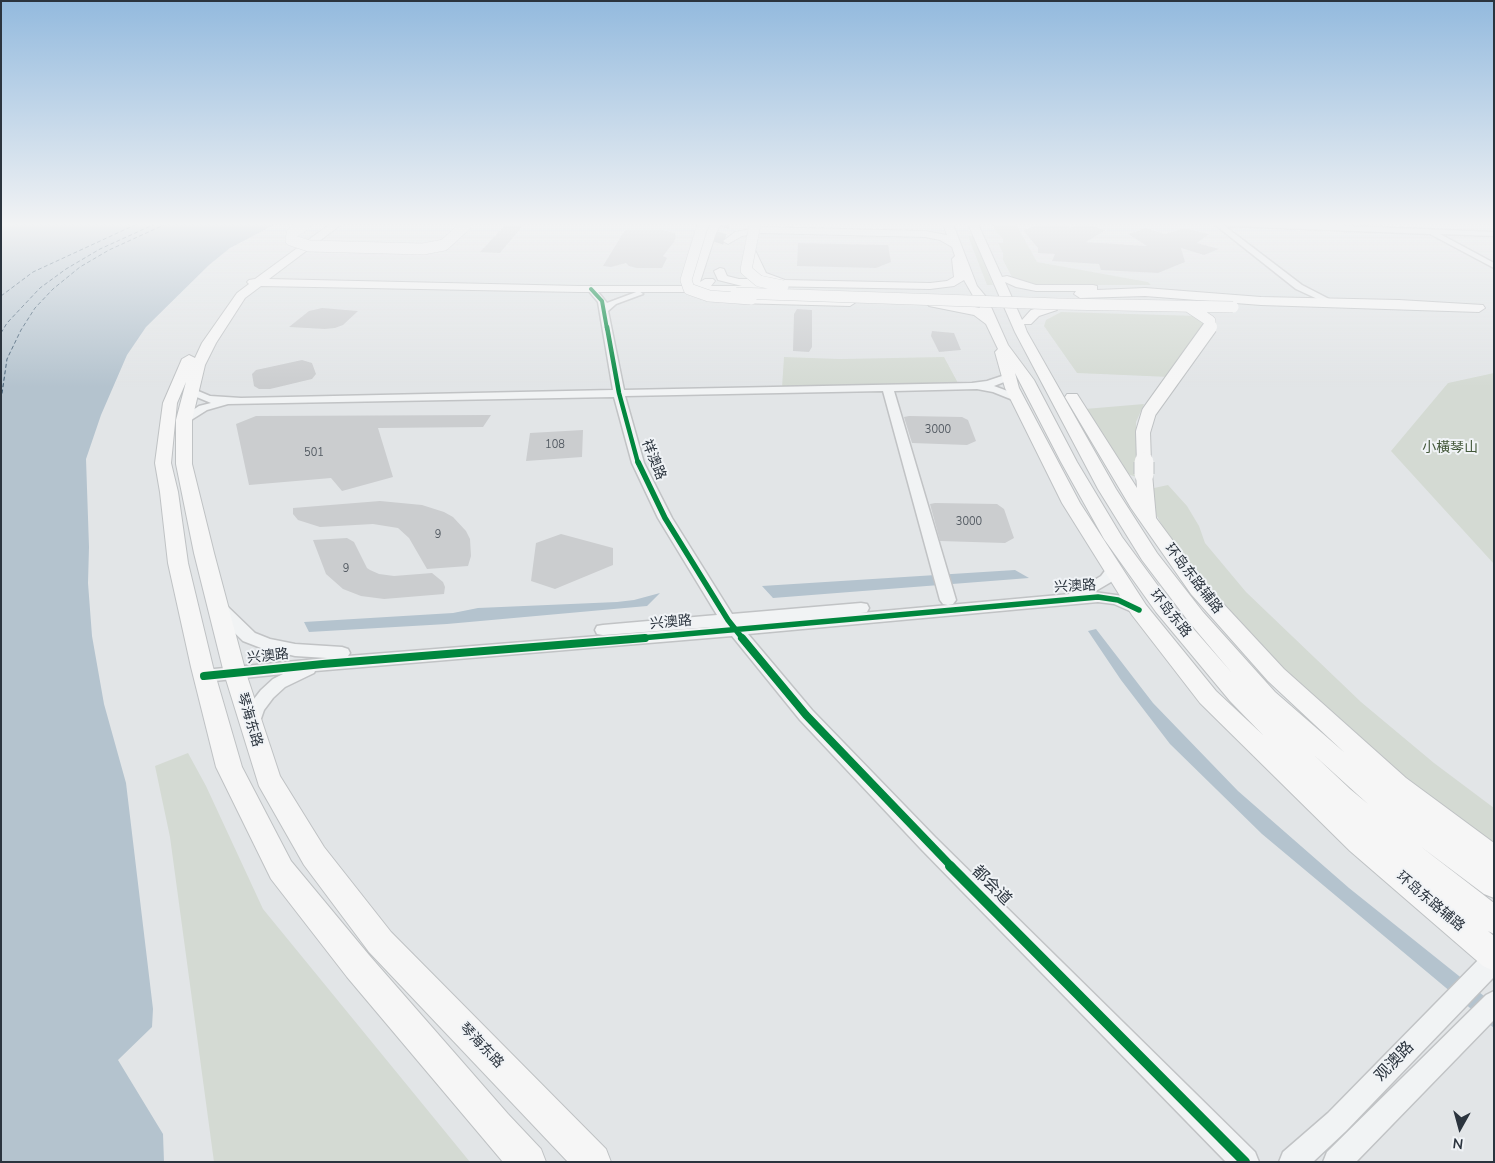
<!DOCTYPE html>
<meta charset="utf-8">
<style>
body{margin:0}
#map{position:relative;width:1495px;height:1163px;overflow:hidden;background:#e2e5e7;font-family:"Nunito Sans",sans-serif}
canvas{display:block}
.frame{position:absolute;inset:0;border:2px solid #2b343e;pointer-events:none}
.north{position:absolute;left:1435px;top:1103px;width:50px;height:50px;-webkit-text-stroke:4px #f0f3f6;paint-order:stroke;rotate:187deg;font-size:14px;font-weight:700;line-height:20px;text-align:center;color:#2b343e}
.north::after{content:'';display:block;margin:auto;width:18px;height:22px;background:#2b343e;clip-path:polygon(50% 0,100% 100%,50% 72%,0 100%)}
</style>
<div id="map">
<canvas width="1495" height="1163"></canvas>
<div class="frame"></div>
<div class="north">N</div>
</div>
<script>
const g = document.querySelector('canvas').getContext('2d');
g.lineJoin = 'round';
function paint(path, color) { g.fillStyle = color; g.fill(path, 'evenodd'); }
const poly = rows => new Path2D(rows.map(r => 'M' + r).join(''));
function strokePath(path, color, width, dash) { g.strokeStyle = color; g.lineWidth = width; g.lineCap = dash ? 'butt' : 'round'; g.setLineDash(dash || []); g.stroke(path); }
function label(font, color, halo, rows, align = 'center') {
  g.font = font + ' "Nunito Sans","Noto Sans SC",sans-serif'; g.lineWidth = 4; g.setLineDash([]); g.textBaseline = 'middle'; g.strokeStyle = halo; g.fillStyle = color; for (const [text, x, y, turn = 0] of rows) {
    g.save(); g.translate(x, y); g.rotate((+turn || 0) * Math.PI / 180); g.textAlign = isNaN(turn) ? turn : align; if (halo) g.strokeText(text, 0, 0); g.fillText(text, 0, 0); g.restore();
  }
}
const green = poly([
 [993,224,1016,224,1037,262,1148,282,1151,285,1038,285,1013,279,1003,260,1003,253,998,243,1003,243,1003,239,994,229],
 [968,236,973,236,993,285,987,285],
 [1061,312,1199,316,1206,327,1169,377,1077,373,1044,326,1046,320],
 [784,357,840,359,944,357,958,383,782,387],
 [1494,373,1494,564,1391,451,1448,383],
 [1144,404,1136,422,1136,477,1128,474,1085,409],
 [1168,485,1187,506,1199,526,1205,543,1246,592,1361,702,1434,763,1494,808,1494,848,1438,810,1315,703,1205,587,1169,538,1152,507,1154,488],
 [188,753,206,786,263,909,470,1162,214,1162,170,837,155,766]
]);
const water = poly([
 [1,224,276,224,230,248,209,265,146,327,127,355,101,415,86,459,89,547,88,583,92,636,104,704,126,783,153,1009,152,1027,118,1060,163,1134,164,1162,1,1162],
 [1015,570,1029,578,773,598,762,586],
 [660,593,647,606,447,624,309,632,304,622,453,613,478,608,617,602,634,600],
 [1096,629,1153,703,1238,791,1349,888,1494,1004,1494,1028,1262,834,1170,744,1121,680,1088,631]
]);
const ferry = poly([
 [1,296,33,272,137,224],
 [1,333,7,323,40,288,66,269,100,249,155,224],
 [1,400,7,359,21,330,35,308,53,289,80,267,109,250,166,224]
]);
const building = poly([
 [506,224,524,224,500,253,480,252],
 [1042,224,1069,224,1069,228,1079,225,1087,225,1106,230,1086,242,1147,246,1128,234,1146,228,1165,234,1181,229,1189,229,1209,234,1197,243,1219,249,1204,255,1181,248,1185,262,1158,273,1101,270,1099,264,1052,261,1055,254,1038,253,1038,248,1023,230],
 [625,230,663,230,675,233,676,236,674,242,663,256,667,258,662,268,637,268,629,266,626,263,611,267,603,266],
 [798,243,888,245,891,262,876,268,797,266],
 [322,308,358,311,343,325,335,328,325,329,289,327,309,311],
 [797,309,812,310,812,347,809,352,793,351,794,314],
 [932,331,954,333,961,350,939,352,931,336],
 [302,360,312,363,316,374,312,379,270,389,259,389,254,386,252,374,256,370],
 [491,415,483,427,378,428,393,477,342,491,331,478,249,485,236,424,256,416],
 [909,416,962,417,968,420,976,441,967,445,912,443,904,417],
 [583,430,582,457,526,461,530,433],
 [380,501,422,505,444,512,453,517,466,531,470,539,471,556,468,566,427,569,409,538,398,528,373,524,320,527,298,520,293,514,293,508],
 [935,503,997,504,1004,509,1014,538,1005,543,940,541,930,504],
 [561,534,613,548,613,565,555,589,531,581,536,543],
 [347,538,354,542,367,568,370,570,379,574,394,576,432,573,443,582,445,587,444,594,384,599,361,596,343,589,326,574,313,540]
]);
const majorTunnel = poly([
 [718,243,724,224]
]);
const minor = poly([
 [1214,224,1222,224,1302,285,1331,300,1330,302,1324,302,1296,289,1214,224],
 [1226,224,1300,224,1494,232,1494,236,1440,234,1494,263,1494,268,1430,234,1229,226,1226,224],
 [591,286,594,287,607,303,639,291,643,294,616,304,608,311,624,390,972,383,987,381,1008,374,1012,375,1013,377,1012,379,994,386,1021,396,1023,398,1021,400,1013,400,993,392,977,389,894,391,956,600,953,604,948,605,943,604,940,600,883,391,625,396,644,463,672,518,732,614,861,603,867,604,869,608,867,612,861,613,740,624,1070,594,1065,590,1068,587,1088,584,1101,576,1107,568,1117,568,1119,571,1111,582,1094,592,1123,596,1145,606,1147,610,1145,614,1139,615,1114,604,1098,602,748,634,812,710,935,837,1255,1152,1259,1162,1226,1162,921,849,800,720,732,636,315,671,314,673,285,687,273,698,264,710,257,730,251,732,245,730,242,725,247,708,261,690,273,679,283,674,204,682,198,680,195,676,198,672,204,670,327,658,295,656,261,648,243,641,213,612,211,608,213,604,219,603,225,604,255,633,270,639,295,644,342,647,348,649,350,653,348,656,724,626,603,635,597,634,595,630,597,626,603,625,717,615,658,518,632,463,614,397,228,404,207,410,188,422,184,423,178,420,199,406,211,403,187,393,186,391,187,389,191,388,210,396,241,398,613,390,598,302,587,289,591,286],
 [1494,949,1494,977,1346,1131,1313,1162,1279,1162,1283,1152,1328,1113,1486,952,1494,949],
 [1494,991,1494,1020,1356,1162,1323,1162,1327,1152,1486,995,1494,991]
]);
const major = poly([
 [330,224,342,224,269,279,579,286,689,286,706,233,711,224,721,224,716,233,700,282,705,279,713,279,715,281,711,286,742,286,718,280,714,271,720,268,724,269,727,276,739,279,763,279,755,275,745,250,750,247,755,250,766,273,785,280,930,283,947,281,954,277,952,259,955,256,952,247,940,240,925,237,762,233,742,236,728,244,723,241,735,232,762,227,925,231,947,235,943,224,953,224,977,286,987,298,1008,345,1034,380,1077,462,1122,537,1170,602,1232,673,1189,622,1142,560,1098,489,1015,332,968,224,978,224,1002,277,1007,276,1036,285,1093,285,1097,286,1097,290,1145,288,1261,297,1399,300,1483,305,1485,308,1479,312,1261,305,1145,296,1080,298,1074,294,1076,291,1036,291,1016,287,1005,282,1022,320,1031,310,1053,303,1059,307,1057,310,1039,316,1031,324,1024,324,1027,332,1116,489,1157,553,1203,612,1275,692,1345,753,1268,681,1191,594,1131,508,1065,397,1067,394,1077,394,1137,488,1136,474,1138,470,1150,470,1152,474,1156,518,1205,584,1284,669,1406,778,1494,843,1494,898,1484,894,1420,846,1494,903,1494,934,1488,931,1494,936,1494,971,1483,966,1350,851,1200,703,1132,615,1062,503,1005,388,995,352,998,349,986,324,974,315,929,306,927,303,933,299,980,308,964,280,954,286,930,289,761,286,765,289,759,292,579,292,261,286,245,298,216,343,205,365,192,420,192,464,214,553,246,673,280,776,324,847,391,932,606,1149,611,1162,568,1162,369,952,304,865,259,786,224,673,194,553,176,464,176,420,186,382,177,403,171,463,178,492,188,563,213,667,242,767,291,861,369,955,508,1114,541,1149,546,1162,503,1162,347,977,271,879,216,767,191,667,168,563,160,492,155,463,163,403,182,359,189,355,195,358,202,343,237,293,249,284,247,282,249,280,255,279,330,224],
 [1015,373,1061,462,1104,539,1156,612,1230,701,1263,735,1216,691,1146,605,1080,503,1019,388,1015,373],
 [1314,755,1368,804,1350,789,1314,755],
 [739,296,850,298,856,302,850,306,735,303,733,300,735,297,739,296]
]);
const majorBridgeFar2 = poly([
 [306,224,292,233,291,240,309,246,423,249,444,245,467,224],
 [703,224,686,280,689,289,709,296,751,299],
 [755,224,746,270,759,281,783,286],
 [736,293,1059,304,1233,307],
 [1189,307,1210,321,1210,329]
]);
const majorBridgeFar1 = poly([
 [1144,463,1143,432,1149,412,1210,327]
]);
const majorBridge = poly([
 [1144,462,1144,474]
]);
const cyclewayFar4 = poly([
 [591,289,602,301,607,329]
]);
const cyclewayFar3 = poly([
 [607,327,619,393,638,463]
]);
const cyclewayFar2 = poly([
 [638,462,665,518,728,620,743,639],
 [630,639,1098,597,1118,600,1139,610]
]);
const cyclewayFar1 = poly([
 [742,638,806,715,952,867],
 [204,676,323,664,645,638]
]);
const cycleway = poly([
 [950,866,1245,1162]
]);
const numberNames = [
 ["3000",938,430],
 ["108",555,445],
 ["501",314,453],
 ["3000",969,522],
 ["9",438,535],
 ["9",346,569]
];
const parkNames = [
 ["小橫琴山",1450,449]
];
const streetNames = [
 ["祥澳路",653,460,68],
 ["环岛东路辅路",1193,579,52],
 ["兴澳路",1075,587,-3],
 ["环岛东路",1170,614,51],
 ["兴澳路",671,623,-5],
 ["兴澳路",268,657,-6],
 ["琴海东路",249,720,73],
 ["环岛东路辅路",1430,902,40],
 ["琴海东路",481,1046,46]
];
const nearStreetnames = [
 ["都会道",991,886,45],
 ["观澳路",1395,1062,-46]
];
paint(green, '#d4dad3');
paint(water, '#b4c3ce');
strokePath(ferry, '#3a566d', 1, [4, 2.5]);
paint(building, '#cbcdcf');
strokePath(majorTunnel, '#bdc2c5', 11, [11, 5.5]);
strokePath(minor, '#c1c3c5', 3);
strokePath(major, '#bfc2c4', 2);
paint(minor, '#f1f3f4');
paint(major, '#f6f6f6');
strokePath(majorBridgeFar2, '#bfc2c4', 12, []);
strokePath(majorBridgeFar1, '#bfc2c4', 16, []);
strokePath(majorBridge, '#bfc2c4', 21, []);
strokePath(majorBridgeFar2, '#f6f6f6', 11);
strokePath(majorBridgeFar1, '#f6f6f6', 14);
strokePath(majorBridge, '#f6f6f6', 19);
strokePath(cyclewayFar4, '#00873e', 4);
strokePath(cyclewayFar3, '#00873e', 4.5);
strokePath(cyclewayFar2, '#00873e', 5.5);
strokePath(cyclewayFar1, '#00873e', 8);
strokePath(cycleway, '#00873e', 10);
const sky = g.createLinearGradient(0, 0, 0, 387);
sky.addColorStop(0, '#93bade');
sky.addColorStop(0.58, '#f2f3f4');
sky.addColorStop(1, '#f2f3f400');
g.fillStyle = sky;
g.fillRect(0, 0, 1495, 387);
label('11px', '#545b63', null, numberNames);
label('14px', '#43583a', '#f0f3f6', parkNames);
label('14px', '#2b343e', '#f0f3f6', streetNames);
label('16px', '#2b343e', '#f0f3f6', nearStreetnames);
</script>
